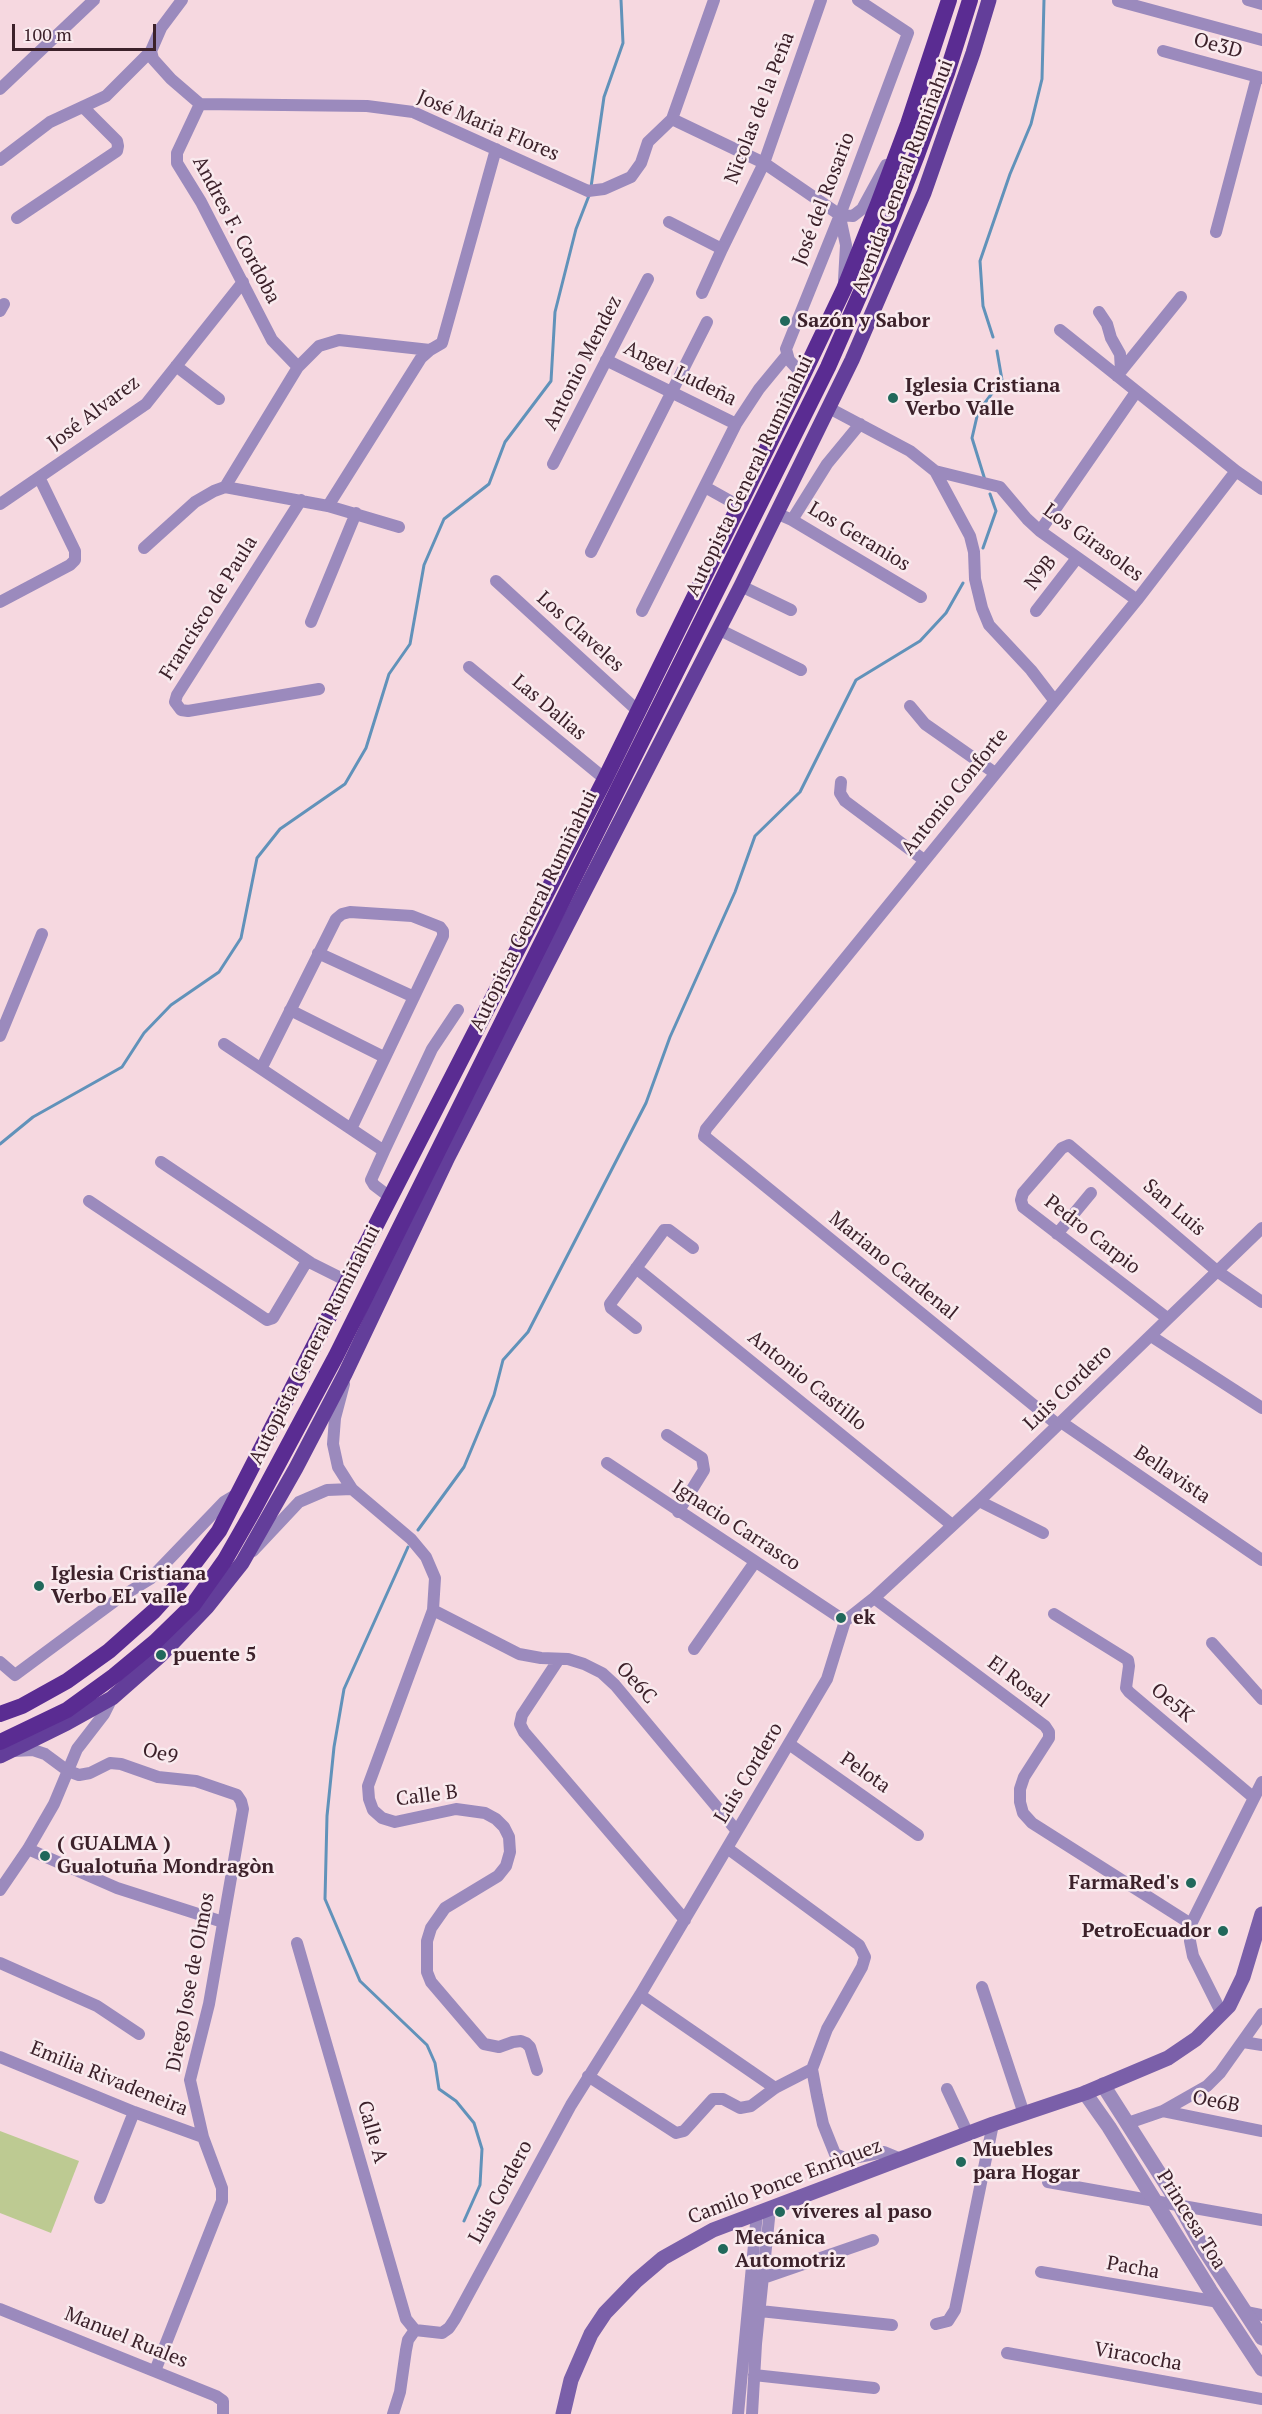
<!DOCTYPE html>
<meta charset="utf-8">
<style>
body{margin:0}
#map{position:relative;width:1262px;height:2414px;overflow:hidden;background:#f6d8e0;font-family:"PT Serif",serif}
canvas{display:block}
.scale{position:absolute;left:12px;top:24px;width:144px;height:27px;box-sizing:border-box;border:3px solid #3c212a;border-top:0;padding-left:8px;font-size:18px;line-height:21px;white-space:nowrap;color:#3c212a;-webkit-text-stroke:4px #f9eaee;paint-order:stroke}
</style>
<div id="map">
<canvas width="1262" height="2414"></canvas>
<div class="scale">100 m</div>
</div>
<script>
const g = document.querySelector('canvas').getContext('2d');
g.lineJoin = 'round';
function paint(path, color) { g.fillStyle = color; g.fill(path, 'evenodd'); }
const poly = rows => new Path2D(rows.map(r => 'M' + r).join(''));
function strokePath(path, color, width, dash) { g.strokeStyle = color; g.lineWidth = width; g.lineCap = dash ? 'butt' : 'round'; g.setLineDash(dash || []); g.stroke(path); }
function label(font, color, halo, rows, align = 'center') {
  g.font = font + ' "PT Serif",serif'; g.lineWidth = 5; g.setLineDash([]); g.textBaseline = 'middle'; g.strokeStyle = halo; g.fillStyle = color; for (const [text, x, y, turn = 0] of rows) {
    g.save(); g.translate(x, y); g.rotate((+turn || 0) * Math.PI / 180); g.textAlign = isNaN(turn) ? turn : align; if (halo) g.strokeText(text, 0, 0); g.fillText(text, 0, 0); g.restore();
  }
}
const green = poly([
 [0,2131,79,2161,51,2233,0,2213]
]);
const stream = poly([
 [591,187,604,97,623,43,621,0],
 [993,337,983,306,980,261,1010,174,1031,124,1042,79,1044,0],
 [985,480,972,438,978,412,1002,380,997,351],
 [983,548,996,511,990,494],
 [0,1144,33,1117,122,1067,144,1033,171,1005,219,972,241,938,257,858,280,829,345,784,366,748,389,674,410,644,424,565,444,519,489,484,505,442,551,381,555,312,576,229,590,193],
 [418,1530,464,1467,494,1395,503,1360,528,1332,646,1103,670,1037,735,892,755,836,800,792,856,680,920,641,946,613,963,583],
 [408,1547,344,1689,334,1747,327,1816,325,1899,360,1981,427,2045,435,2063,439,2089,456,2101,474,2123,482,2149,480,2185,464,2221]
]);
const minor = poly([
 [1248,0,1262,4],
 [1118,1,1262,40],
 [151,51,153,59,171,79,200,104,367,106,413,112,588,191,604,189,631,177,641,163,648,142,672,119,714,0],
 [1163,51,1262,78],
 [0,89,94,0],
 [200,104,177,153,177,163,201,202,272,340,298,367],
 [672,119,764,163,840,215,853,216,862,209,886,165],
 [0,160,50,122,106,96,151,51,161,28,182,0],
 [840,217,846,245,844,280],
 [17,218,117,151,118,146,117,141,84,108],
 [669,222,722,249],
 [1216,232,1257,77],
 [702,293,722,249,764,163,821,0],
 [0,311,4,304],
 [1099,312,1107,324,1111,338,1120,354,1121,371],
 [1060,330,1236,471,1262,489],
 [606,360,736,424],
 [176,366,219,399],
 [803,375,789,360,786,349,840,215,908,33,858,0],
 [1117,376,1181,297],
 [829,408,910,451,935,471,970,536,974,552,975,579,982,608,989,625,1031,670,1054,700],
 [553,464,648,279],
 [935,471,1000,487,1027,519,1040,531,1137,600],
 [225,487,328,506,399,527],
 [705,487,739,506],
 [301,500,177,695,175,702,181,710,188,711,319,689],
 [0,504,146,404,243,282],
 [328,506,421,358,430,350],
 [776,513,792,520,921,597],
 [792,520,827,464,860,424],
 [1040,531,1136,392],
 [144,548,195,502,214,491,225,487,298,367,319,346,339,340,430,350,442,343,496,149],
 [591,552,707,322],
 [496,581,638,711],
 [741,586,791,610],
 [0,602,70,565,75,560,75,551,40,479],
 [642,611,736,424,759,389,787,355],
 [1036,611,1077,558],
 [311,622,356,513],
 [718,629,801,670],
 [469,667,605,779],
 [910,706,925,724,995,773],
 [841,782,840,793,845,801,924,860],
 [318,953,414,997],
 [290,1010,384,1057],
 [0,1036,42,934],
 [224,1044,384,1151,371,1180,374,1185,391,1198],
 [262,1067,336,919,342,914,350,912,412,916,440,927,443,931,443,936,351,1129],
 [384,1151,432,1049,458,1010],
 [161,1162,311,1263,349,1282],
 [89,1201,267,1320,273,1318,307,1261],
 [1057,1234,1091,1193],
 [636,1268,952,1525],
 [1167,1318,1023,1207,1021,1200,1023,1193,1062,1148,1069,1145,1217,1271,1262,1302],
 [636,1328,611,1308,610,1304,664,1230,669,1230,693,1248],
 [1151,1336,1262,1408],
 [344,1384,335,1418,333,1444,338,1467,352,1489,411,1539,426,1557,435,1578,433,1610,368,1786,369,1799,373,1810,382,1818,395,1822,456,1809,485,1813,496,1819,504,1827,509,1837,510,1852,506,1866,498,1876,445,1908,431,1928,427,1941,427,1972,431,1982,484,2044,499,2047,513,2042,521,2041,526,2043,530,2047,537,2070],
 [1061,1422,1262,1560],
 [1058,1425,704,1136,706,1129,1137,600,1236,471],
 [667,1435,702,1458,704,1470,678,1512],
 [607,1463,845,1621],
 [979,1501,1043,1533],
 [253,1551,299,1502,327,1490,352,1489],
 [874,1598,1045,1726,1049,1732,1049,1738,1024,1777,1020,1789,1020,1802,1023,1813,1032,1823,1191,1924],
 [433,1610,519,1654,541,1658,568,1659,584,1664,602,1673,615,1685,736,1830],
 [1054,1614,1128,1660,1129,1666,1126,1688,1129,1692,1254,1798],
 [1212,1643,1262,1699],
 [694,1649,755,1562],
 [559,1659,522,1715,520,1724,524,1732,685,1920],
 [0,1662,15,1675,119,1598,150,1579,224,1502,239,1493],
 [789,1744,918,1835],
 [13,1751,33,1750,45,1754,68,1771,79,1775,90,1773,110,1763,121,1764,158,1777,196,1781,237,1795,241,1801,243,1809,209,2004,190,2080,203,2137,222,2188,222,2201,155,2371],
 [727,1848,859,1945,865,1957,862,1967,827,2029,812,2069,817,2096,823,2124,835,2154,848,2159,884,2152,901,2159],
 [28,1849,117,1888,223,1922],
 [0,1890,28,1849,54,1804,77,1749,104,1714,112,1698],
 [297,1943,406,2319,415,2330],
 [0,1963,97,2006,139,2034],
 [982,1987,1024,2114],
 [640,1995,775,2088],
 [1222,2014,1193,1956,1190,1941,1191,1924,1262,1782],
 [1243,2042,1262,2045],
 [0,2057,134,2112,203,2137],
 [588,2076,676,2133,684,2131,713,2099,723,2099,740,2108,751,2106,775,2088,812,2069],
 [947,2089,968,2134],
 [1163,2111,1262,2131],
 [1128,2123,1163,2111,1207,2086,1220,2073,1262,2014],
 [1048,2182,1262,2220],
 [100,2198,134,2112],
 [1041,2272,1219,2302],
 [763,2278,873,2240],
 [0,2309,216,2396,223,2401,223,2414],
 [760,2311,892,2325],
 [1246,2312,1262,2315],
 [936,2324,948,2321,955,2310,993,2124],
 [415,2330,442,2333,449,2328,455,2319,571,2105,640,1995,827,1679,845,1621,874,1598,979,1501,1262,1228],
 [1007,2353,1262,2399],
 [754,2375,874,2388],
 [393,2414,400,2392,406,2350,408,2340,415,2330],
 [738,2414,757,2213],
 [752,2414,756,2344,770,2209]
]);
const tertiary = poly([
 [1103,2085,1180,2206,1202,2246,1262,2338],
 [1085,2093,1109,2127,1210,2290,1262,2369]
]);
const secondary = poly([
 [563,2414,571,2380,591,2334,605,2313,636,2281,663,2258,713,2230,993,2124,1085,2093,1168,2058,1196,2039,1229,2006,1243,1977,1262,1914]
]);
const primary = poly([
 [0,1756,67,1723,112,1698,161,1655,207,1607,242,1563,296,1468,345,1374,448,1157,741,586,852,360,924,193,973,53,989,0]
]);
const trunk = poly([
 [0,1714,22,1706,67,1681,109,1651,154,1611,181,1581,219,1531,605,779,803,375,844,289,878,204,908,124,949,0],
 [0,1742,67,1710,114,1676,155,1642,193,1605,225,1560,253,1511,336,1356,828,367,885,237,917,155,947,73,970,0]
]);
const markers = [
 [785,321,6,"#21685b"],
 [893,398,6,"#21685b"],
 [39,1586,6,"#21685b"],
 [841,1618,6,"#21685b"],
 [161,1655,6,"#21685b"],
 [45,1856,6,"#21685b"],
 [1191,1883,6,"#21685b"],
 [1223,1931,6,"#21685b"],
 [961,2162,6,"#21685b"],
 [780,2212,6,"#21685b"],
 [723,2249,6,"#21685b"]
];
const streetNames = [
 ["Oe3D",1218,46,15],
 ["Nicolas de la Peña",760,108,-69],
 ["José Maria Flores",488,126,23],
 ["Avenida General Rumiñahui",903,177,-69],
 ["José del Rosario",824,199,-69],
 ["Andres F. Cordoba",236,230,62],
 ["Antonio Mendez",583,363,-63],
 ["Angel Ludeña",680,374,26],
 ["José Alvarez",94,413,-37],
 ["Autopista General Rumiñahui",750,476,-64],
 ["Los Geranios",859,537,31],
 ["Los Girasoles",1093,543,36],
 ["N9B",1041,573,-52],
 ["Francisco de Paula",209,608,-58],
 ["Los Claveles",580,632,42],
 ["Las Dalias",549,708,40],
 ["Antonio Conforte",955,792,-51],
 ["Autopista General Rumiñahui",534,911,-64],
 ["San Luis",1174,1208,41],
 ["Pedro Carpio",1092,1235,38],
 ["Mariano Cardenal",893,1266,39],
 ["Autopista General Rumiñahui",315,1345,-63],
 ["Antonio Castillo",807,1381,39],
 ["Luis Cordero",1068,1388,-44],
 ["Bellavista",1172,1475,34],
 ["Ignacio Carrasco",736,1526,33],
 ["El Rosal",1018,1682,37],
 ["Oe6C",636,1683,47],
 ["Oe5K",1172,1703,40],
 ["Oe9",160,1754,14],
 ["Luis Cordero",749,1773,-59],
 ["Pelota",865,1773,35],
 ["Calle B",427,1796,-7],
 ["Diego Jose de Olmos",191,1982,-79],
 ["Emilia Rivadeneira",109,2079,22],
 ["Oe6B",1216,2102,11],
 ["Calle A",372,2132,74],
 ["Camilo Ponce Enrìquez",785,2182,-21],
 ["Luis Cordero",501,2192,-62],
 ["Princesa Toa",1191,2220,58],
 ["Pacha",1133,2268,10],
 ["Manuel Ruales",126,2338,22],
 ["Viracocha",1138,2357,10]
];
const poiNames = [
 ["Sazón y Sabor",797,321],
 ["Iglesia Cristiana",905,386],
 ["Verbo Valle",905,409],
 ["Iglesia Cristiana",51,1574],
 ["Verbo EL valle",51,1597],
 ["ek",853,1618],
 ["puente 5",173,1655],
 ["( GUALMA )",57,1844],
 ["Gualotuña Mondragòn",57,1867],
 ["FarmaRed's",1179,1883,"right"],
 ["PetroEcuador",1211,1931,"right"],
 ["Muebles",973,2150],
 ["para Hogar",973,2173],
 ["víveres al paso",792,2212],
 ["Mecánica",735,2238],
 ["Automotriz",735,2261]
];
paint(green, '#bdca92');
strokePath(stream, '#6192ba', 3);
strokePath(minor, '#9b8abd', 12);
strokePath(tertiary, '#9b8abd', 15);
strokePath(secondary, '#7a5fa9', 15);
strokePath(primary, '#633e9a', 15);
strokePath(trunk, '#5a2c92', 16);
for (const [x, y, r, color] of markers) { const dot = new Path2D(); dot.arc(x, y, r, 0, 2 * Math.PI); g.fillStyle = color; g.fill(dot); strokePath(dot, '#f9eaee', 2); }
label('20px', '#3c212a', '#f9eaee', streetNames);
label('bold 20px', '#3c212a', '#f9eaee', poiNames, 'left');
</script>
